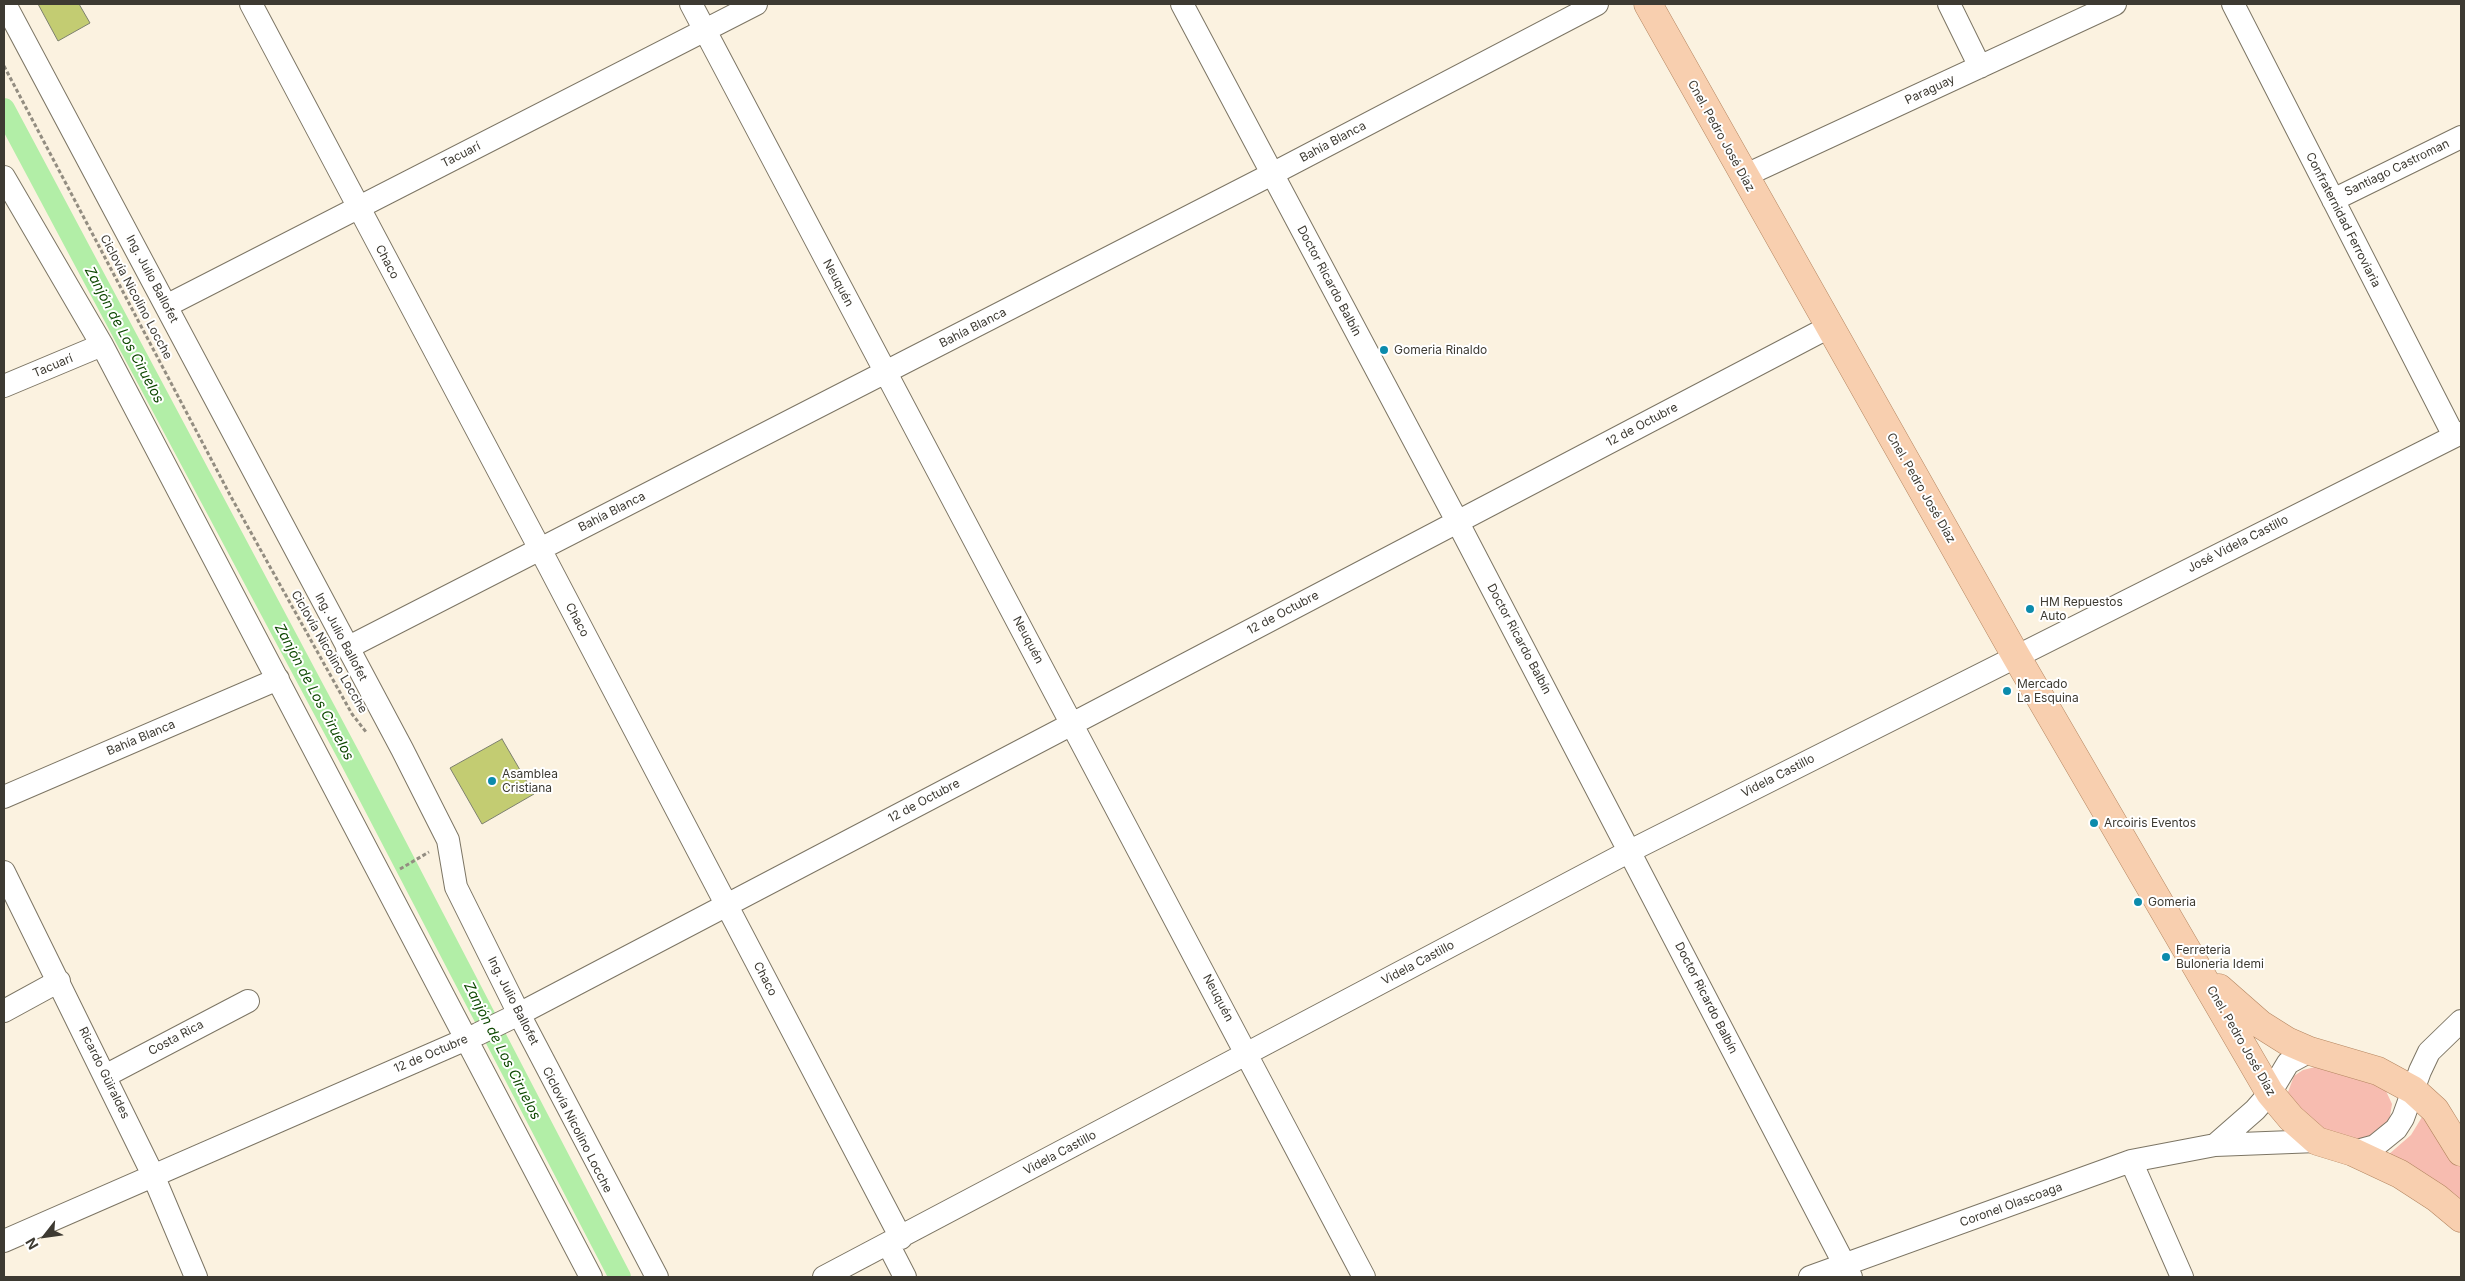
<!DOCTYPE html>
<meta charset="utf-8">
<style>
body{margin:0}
#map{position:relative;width:2465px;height:1281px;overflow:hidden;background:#fbf2e0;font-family:Inter,sans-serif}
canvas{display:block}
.frame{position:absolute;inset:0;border:5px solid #3d3a32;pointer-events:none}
.north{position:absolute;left:20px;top:1211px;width:50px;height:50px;-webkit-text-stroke:4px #fff;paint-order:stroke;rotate:240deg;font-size:14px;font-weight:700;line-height:20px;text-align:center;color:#3d3a32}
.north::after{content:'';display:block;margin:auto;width:18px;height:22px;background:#3d3a32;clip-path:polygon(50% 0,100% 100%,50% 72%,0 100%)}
</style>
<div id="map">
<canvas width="2465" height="1281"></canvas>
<div class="frame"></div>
<div class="north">N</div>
</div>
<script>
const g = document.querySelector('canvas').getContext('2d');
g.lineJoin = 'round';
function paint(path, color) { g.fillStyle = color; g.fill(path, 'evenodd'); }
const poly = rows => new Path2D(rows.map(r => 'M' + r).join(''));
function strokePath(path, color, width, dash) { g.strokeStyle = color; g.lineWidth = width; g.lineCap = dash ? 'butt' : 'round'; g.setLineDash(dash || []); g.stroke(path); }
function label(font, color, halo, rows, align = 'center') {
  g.font = font + ' Inter,sans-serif'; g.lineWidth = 4; g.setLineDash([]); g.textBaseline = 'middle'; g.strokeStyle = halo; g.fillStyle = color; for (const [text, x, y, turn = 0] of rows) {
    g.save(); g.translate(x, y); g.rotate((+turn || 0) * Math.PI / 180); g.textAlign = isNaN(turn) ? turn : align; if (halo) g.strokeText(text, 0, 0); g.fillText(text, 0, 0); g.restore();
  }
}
const green = poly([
 [2315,1067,2355,1074,2386,1091,2392,1104,2389,1122,2378,1133,2357,1141,2322,1132,2289,1099,2288,1092,2294,1076,2303,1070],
 [2422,1117,2439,1134,2461,1166,2461,1205,2388,1155,2411,1135]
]);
const canal = poly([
 [4,109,351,760,620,1277]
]);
const building = poly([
 [38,4,79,4,90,23,58,41,38,4],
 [502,739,534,794,482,824,450,768,502,739]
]);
const path = poly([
 [4,66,230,495,352,714,366,732],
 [400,869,429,852]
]);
const minor = poly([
 [5,4,402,749,448,840,456,887,519,1014,657,1277],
 [251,4,540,549,901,1238],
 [691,4,1364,1277],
 [1182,4,1457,521,1851,1277],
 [1949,4,1980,67],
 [2233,4,2454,436],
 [1744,176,2115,4],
 [4,177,102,345,591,1277],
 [2333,200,2461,137],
 [166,306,756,4],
 [4,386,102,345],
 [347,648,1272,174,1597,4],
 [4,797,278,679],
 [4,872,153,1175,196,1277],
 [4,1011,59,981],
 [105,1076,248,1001],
 [2215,1145,2255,1110,2270,1093,2288,1063,2310,1051],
 [2353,1152,2375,1146,2396,1129,2403,1118,2420,1071,2429,1052,2461,1021],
 [2131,1161,2182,1277],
 [4,1241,478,1034,519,1014,1829,327],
 [888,1244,905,1277],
 [824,1277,1630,851,2461,433],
 [1810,1277,2131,1161,2215,1145,2317,1141]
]);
const major = poly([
 [1648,4,2016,656,2270,1093,2291,1118,2317,1141,2353,1152,2400,1174,2437,1198,2461,1218],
 [2219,988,2260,1024,2287,1041,2310,1051,2378,1071,2413,1090,2435,1110,2461,1152]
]);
const markers = [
 [1384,350,5,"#0b8bac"],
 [2030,609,5,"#0b8bac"],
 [2007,691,5,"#0b8bac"],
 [492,781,5,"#0b8bac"],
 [2094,823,5,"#0b8bac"],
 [2138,902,5,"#0b8bac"],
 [2166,957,5,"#0b8bac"]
];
const streetNames = [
 ["Paraguay",1930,90,-25],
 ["Cnel. Pedro José Díaz",1721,136,61],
 ["Bahía Blanca",1333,142,-28],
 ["Tacuarí",461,155,-27],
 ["Santiago Castroman",2397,168,-26],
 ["Confraternidad Ferroviaria",2343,220,63],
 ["Chaco",387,262,62],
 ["Ing. Julio Ballofet",152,279,62],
 ["Doctor Ricardo Balbín",1329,281,62],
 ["Neuquén",838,283,62],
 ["Ciclovía Nicolino Locche",136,297,62],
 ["Bahía Blanca",973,328,-27],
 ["Tacuarí",53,366,-23],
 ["12 de Octubre",1642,425,-28],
 ["Cnel. Pedro José Díaz",1921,488,60],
 ["Bahía Blanca",612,512,-27],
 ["José Videla Castillo",2238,544,-27],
 ["12 de Octubre",1283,613,-28],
 ["Chaco",577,620,62],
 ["Ing. Julio Ballofet",341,637,62],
 ["Doctor Ricardo Balbín",1519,639,62],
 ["Neuquén",1028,640,62],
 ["Ciclovía Nicolino Locche",329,652,60],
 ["Bahía Blanca",141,738,-23],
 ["Videla Castillo",1778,776,-27],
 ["12 de Octubre",924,801,-28],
 ["Videla Castillo",1418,963,-28],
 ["Chaco",765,979,62],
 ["Neuquén",1218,998,62],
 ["Doctor Ricardo Balbín",1706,998,63],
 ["Ing. Julio Ballofet",513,1001,63],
 ["Costa Rica",176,1038,-28],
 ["Cnel. Pedro José Díaz",2241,1041,60],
 ["12 de Octubre",431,1054,-23],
 ["Ricardo Güiraldes",104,1073,64],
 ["Ciclovía Nicolino Locche",577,1130,63],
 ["Videla Castillo",1060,1153,-28],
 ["Coronel Olascoaga",2011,1205,-20]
];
const poiNames = [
 ["Gomeria Rinaldo",1394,350],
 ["HM Repuestos",2040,602],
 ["Auto",2040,616],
 ["Mercado",2017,684],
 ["La Esquina",2017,698],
 ["Asamblea",502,774],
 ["Cristiana",502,788],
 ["Arcoiris Eventos",2104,823],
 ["Gomeria",2148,902],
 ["Ferreteria",2176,950],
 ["Buloneria Idemi",2176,964]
];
const waterNames = [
 ["Zanjón de Los Ciruelos",124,335,62],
 ["Zanjón de Los Ciruelos",314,692,62],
 ["Zanjón de Los Ciruelos",502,1051,63]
];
paint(green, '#f7bcb0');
strokePath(canal, '#b2eea7', 22);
paint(building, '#c3cc72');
strokePath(building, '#7d806e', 1);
strokePath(minor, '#7c7564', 24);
strokePath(major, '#b48661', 29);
strokePath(path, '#938d81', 3, [4, 2.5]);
strokePath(minor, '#fff', 22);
strokePath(major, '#f8cfaf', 28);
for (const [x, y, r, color] of markers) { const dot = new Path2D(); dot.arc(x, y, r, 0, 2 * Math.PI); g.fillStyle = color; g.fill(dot); strokePath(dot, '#fff', 2); }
label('12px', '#3d3a32', '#fff', streetNames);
label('12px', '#3d3a32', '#fff', poiNames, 'left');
label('italic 14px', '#0d4800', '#fff', waterNames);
</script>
